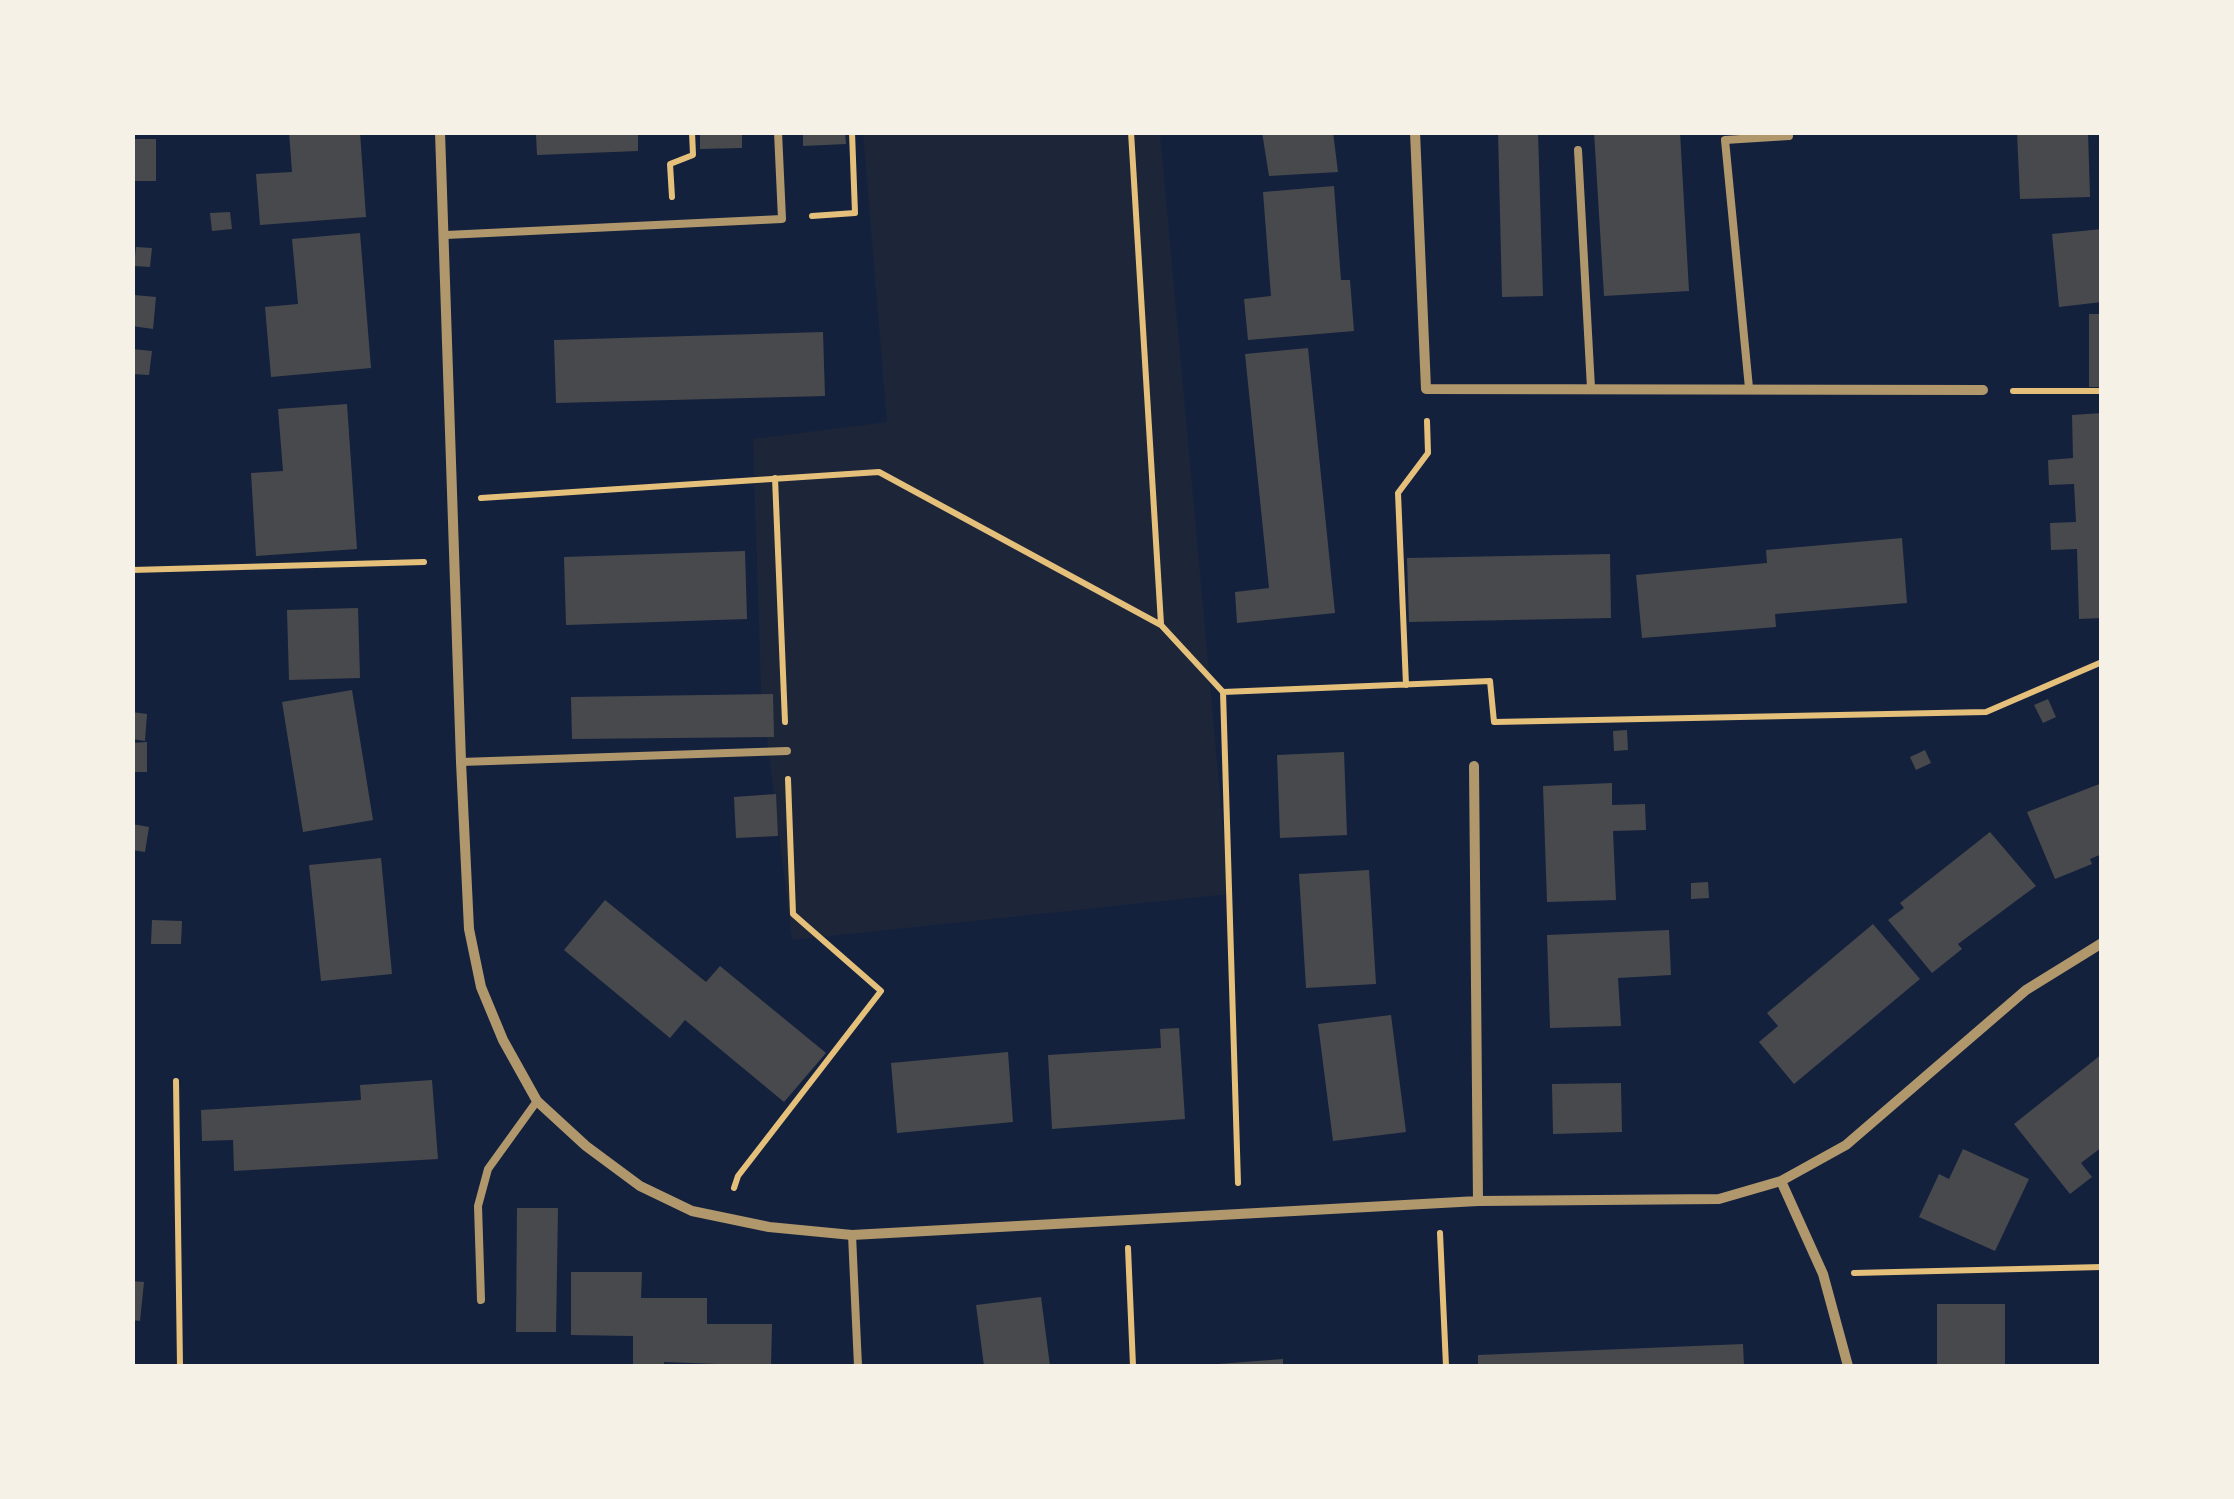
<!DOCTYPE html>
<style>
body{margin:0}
#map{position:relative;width:2234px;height:1499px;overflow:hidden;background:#14213d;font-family:Rubik,sans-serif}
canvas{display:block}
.frame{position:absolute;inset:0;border:135px solid #f6f1e7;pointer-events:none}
</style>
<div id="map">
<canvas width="2234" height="1499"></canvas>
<div class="frame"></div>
</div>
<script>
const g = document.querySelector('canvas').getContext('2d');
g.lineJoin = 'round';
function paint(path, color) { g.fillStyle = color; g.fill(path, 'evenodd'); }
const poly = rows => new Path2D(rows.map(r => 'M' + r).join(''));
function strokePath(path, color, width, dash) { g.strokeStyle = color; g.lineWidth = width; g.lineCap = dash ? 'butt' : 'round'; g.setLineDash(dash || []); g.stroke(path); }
const green = poly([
 [863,133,1160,133,1229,894,792,940,761,688,753,439,887,422]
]);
const building = poly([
 [289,132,360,132,366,217,260,225,256,174,292,172],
 [545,132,638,132,638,151,537,155,536,135],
 [700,132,742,132,742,148,700,149],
 [803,132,845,132,846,144,803,146],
 [1262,132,1333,132,1338,172,1269,176],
 [1498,132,1538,132,1543,296,1502,297],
 [1594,132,1680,132,1689,291,1604,296],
 [2017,132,2088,132,2090,197,2020,199],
 [132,139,156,139,156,181,132,181],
 [1334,186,1341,280,1350,280,1354,331,1248,340,1244,299,1271,296,1263,192],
 [230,212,232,229,212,231,210,213],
 [2102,229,2102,302,2059,307,2052,234],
 [360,233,371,368,271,377,265,307,298,304,292,239],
 [136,247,152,248,150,267,134,266],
 [134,295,156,297,153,329,132,326],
 [2089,314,2102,314,2102,387,2089,387],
 [823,332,825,396,556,403,554,340],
 [1308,348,1335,613,1237,623,1235,592,1269,588,1245,354],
 [132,349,152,351,149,375,132,374],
 [347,404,357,549,256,556,251,473,283,471,278,409],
 [2102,413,2102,618,2079,619,2077,549,2051,550,2050,523,2076,522,2074,484,2049,485,2048,460,2073,458,2072,415],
 [1902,538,1907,603,1775,614,1776,627,1642,638,1636,575,1767,563,1766,550],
 [745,551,747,619,566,625,564,557],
 [1610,554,1611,618,1409,622,1407,558],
 [358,608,360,678,289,680,287,610],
 [352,690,373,820,303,832,282,702],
 [773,694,774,737,572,739,571,697],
 [2048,699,2056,717,2043,723,2034,705],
 [132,712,147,714,145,741,132,739],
 [1627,730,1628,750,1614,751,1613,731],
 [147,742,147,772,132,772,132,743],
 [1925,750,1931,763,1916,770,1910,757],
 [1344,752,1347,835,1280,838,1277,755],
 [1612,783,1612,805,1645,804,1646,830,1613,831,1616,900,1547,902,1543,786],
 [2102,783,2102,854,2090,859,2092,864,2055,879,2027,812],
 [776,794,778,836,736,838,734,797],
 [132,824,149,827,145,852,132,850],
 [1990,832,2036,886,1958,944,1962,949,1932,973,1888,920,1904,908,1900,903],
 [381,858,392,974,321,981,309,865],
 [1369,870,1376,984,1306,988,1299,874],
 [1708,882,1709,898,1691,899,1691,883],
 [605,900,706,982,720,966,826,1053,784,1102,685,1020,670,1038,564,950],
 [152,920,182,921,181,944,151,944],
 [1873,924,1920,979,1794,1084,1759,1042,1778,1026,1767,1013],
 [1669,930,1671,975,1618,978,1621,1026,1550,1028,1547,935],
 [1391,1015,1406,1132,1333,1141,1318,1024],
 [1179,1028,1185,1119,1052,1129,1048,1055,1161,1048,1160,1029],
 [1008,1052,1013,1122,897,1133,891,1063],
 [2102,1054,2102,1147,2081,1163,2092,1177,2070,1194,2014,1124],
 [432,1080,438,1159,234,1171,233,1140,202,1141,201,1110,361,1100,360,1085],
 [1621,1083,1622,1132,1553,1134,1552,1084],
 [1963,1149,2029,1179,1995,1251,1919,1217,1939,1174,1949,1179],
 [517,1208,558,1208,556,1332,516,1332],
 [571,1272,642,1272,641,1298,707,1298,707,1324,772,1324,771,1366,664,1362,664,1366,633,1366,633,1336,571,1335],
 [132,1281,144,1282,140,1321,132,1320],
 [1041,1297,1050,1366,984,1366,976,1305],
 [1937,1304,2005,1304,2005,1366,1937,1366],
 [1743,1344,1744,1366,1478,1366,1478,1355],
 [1283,1359,1283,1366,1218,1366,1218,1364]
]);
const path = poly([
 [1131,132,1161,624],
 [672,197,670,164,693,155,692,132],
 [812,216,855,213,852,132],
 [2013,391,2102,391],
 [775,478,785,722],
 [481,498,879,472,1161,625,1223,692,1490,681,1494,722,1986,712,2102,662],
 [132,570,424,562],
 [1406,685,1398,493,1428,453,1427,421],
 [1223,692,1238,1183],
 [176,1081,180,1366],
 [734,1188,738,1176,881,991,793,914,788,779],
 [1440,1233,1446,1366],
 [1128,1248,1133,1366],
 [1854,1273,2102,1267]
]);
const service = poly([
 [1578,150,1591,388],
 [446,235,782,219,778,132],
 [1749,388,1725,140,1789,136],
 [461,762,787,751],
 [852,1235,858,1366],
 [481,1300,478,1206,488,1169,537,1101]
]);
const minor = poly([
 [440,132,461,762,469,929,481,987,503,1040,537,1101,586,1146,640,1186,692,1211,769,1227,852,1235,1478,1201,1719,1199,1781,1181,1846,1145,2026,990,2102,943],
 [1415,132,1426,389,1983,390],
 [1474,766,1478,1201],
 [1781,1181,1823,1274,1848,1366]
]);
paint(green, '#1d2539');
paint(building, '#48494c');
strokePath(path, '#e5c07b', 6);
strokePath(service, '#b1986c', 8);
strokePath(minor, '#b1986c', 10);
</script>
